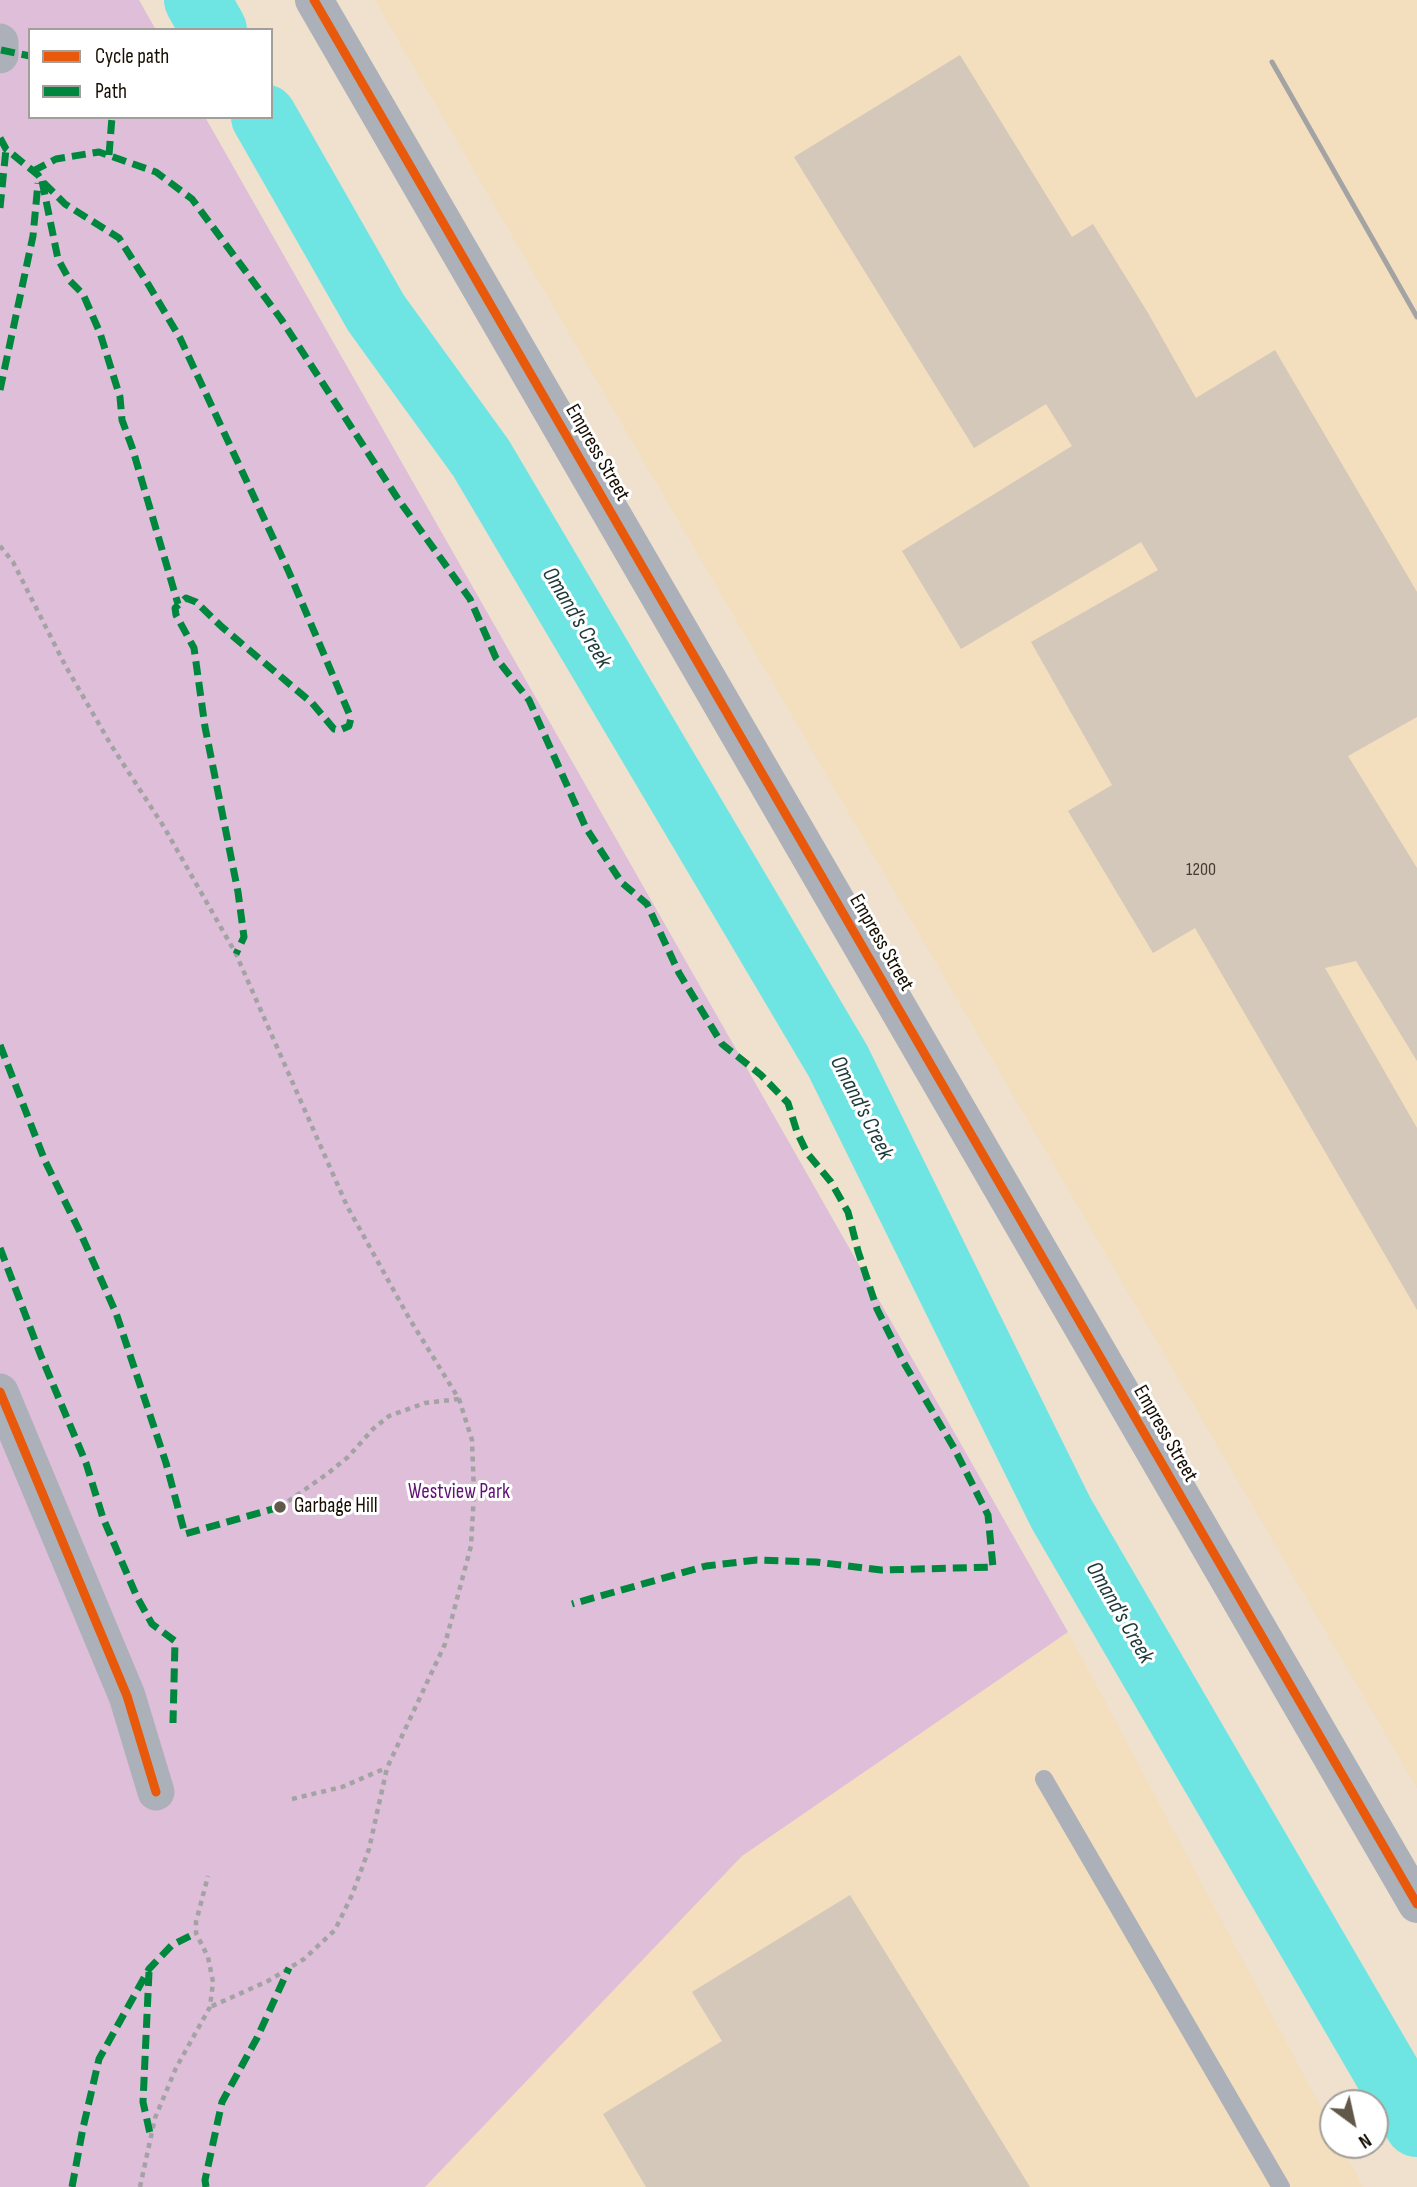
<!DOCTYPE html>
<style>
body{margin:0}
#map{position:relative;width:1417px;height:2187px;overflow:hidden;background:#efe1ce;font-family:"Sofia Sans Condensed",sans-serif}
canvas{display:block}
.legend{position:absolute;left:28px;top:28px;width:245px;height:91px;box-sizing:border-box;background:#fff;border:2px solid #a29f9a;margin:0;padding:9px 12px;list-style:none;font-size:21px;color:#160e03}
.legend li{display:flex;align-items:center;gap:14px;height:35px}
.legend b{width:35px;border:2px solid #a29f9a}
.north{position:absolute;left:1319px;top:2089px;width:70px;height:70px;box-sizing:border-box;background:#fff;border:2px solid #a29f9a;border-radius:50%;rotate:147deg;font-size:19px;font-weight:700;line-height:28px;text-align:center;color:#160e03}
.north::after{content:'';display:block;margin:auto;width:24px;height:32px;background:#62584a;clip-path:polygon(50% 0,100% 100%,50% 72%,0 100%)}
</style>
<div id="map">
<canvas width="1417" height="2187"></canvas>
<ul class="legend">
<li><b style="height:9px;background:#e8590c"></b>Cycle path</li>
<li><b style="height:9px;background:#00873e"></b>Path</li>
</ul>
<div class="north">N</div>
</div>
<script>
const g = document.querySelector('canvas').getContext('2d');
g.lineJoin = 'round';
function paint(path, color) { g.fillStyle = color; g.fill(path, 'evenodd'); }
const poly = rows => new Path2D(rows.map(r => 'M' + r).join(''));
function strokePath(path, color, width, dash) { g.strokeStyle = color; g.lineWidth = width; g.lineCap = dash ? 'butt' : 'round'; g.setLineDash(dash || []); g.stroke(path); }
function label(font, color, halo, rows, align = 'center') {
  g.font = font + ' "Sofia Sans Condensed",sans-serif'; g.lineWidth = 6; g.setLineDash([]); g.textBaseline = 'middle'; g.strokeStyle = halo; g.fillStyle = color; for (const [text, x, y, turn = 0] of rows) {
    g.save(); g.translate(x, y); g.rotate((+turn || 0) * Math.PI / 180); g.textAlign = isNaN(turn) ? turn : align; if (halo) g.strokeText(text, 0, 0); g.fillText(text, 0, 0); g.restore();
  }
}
const built = poly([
 [375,0,1417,0,1417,1788,376,2],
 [1068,1632,1333,2130,1333,2145,1341,2145,1363,2187,425,2187,742,1856]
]);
const green = poly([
 [0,0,139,0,156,30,30,30,30,117,205,117,1068,1632,742,1856,425,2187,0,2187]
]);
const river = poly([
 [197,0,214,30],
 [264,117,376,313,481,458,838,1061,1061,1513,1417,2124]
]);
const building = poly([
 [960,55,1072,237,1093,224,1148,313,1196,398,1275,350,1417,592,1417,717,1348,756,1417,868,1417,1061,1356,961,1325,968,1417,1128,1417,1310,1195,928,1153,953,1068,811,1112,785,1031,642,1158,570,1141,542,961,649,902,551,1072,446,1046,404,974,448,794,157],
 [850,1895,1030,2187,646,2187,603,2114,722,2041,692,1992]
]);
const path = poly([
 [0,546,13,562,65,665,111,745,164,827,236,954,347,1206,409,1318,459,1399,472,1440,474,1494,471,1546,445,1644,387,1768,369,1849,352,1895,335,1930,304,1959,268,1981,210,2007],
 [280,1507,327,1474,348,1457,373,1429,389,1416,425,1403,459,1399],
 [292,1799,342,1787,386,1768],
 [140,2187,155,2118,176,2068,210,2007,213,1982,208,1957,196,1933,196,1922,208,1876]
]);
const service = poly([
 [1044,1779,1281,2187]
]);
const minor = poly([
 [0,42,0,55],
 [0,1392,127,1696,156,1792]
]);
const tertiary = poly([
 [314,0,1417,1904]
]);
const rail = poly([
 [1272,62,1417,317]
]);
const quiet = poly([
 [1,50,30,56],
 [0,138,6,149,38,175,42,181,65,204,119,238,148,284,180,338,288,570,351,718,349,726,340,730,334,729,312,703,222,627,196,602,186,598,175,608,176,615,194,648,205,727,238,892,244,937,236,954],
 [109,155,112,117],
 [33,171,56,159,99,152,156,172,192,199,281,319,398,499,470,599,496,658,529,700,586,828,622,883,647,904,679,973,722,1044,761,1075,788,1103,797,1132,807,1153,831,1182,848,1212,858,1251,877,1309,904,1363,954,1448,988,1515,993,1567,881,1570,816,1562,757,1560,706,1566,572,1604],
 [42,181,58,259,70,281,83,294,100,333,120,397,122,420,132,447,178,604],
 [0,208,6,149],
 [0,390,33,236,38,183],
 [0,1045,45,1161,80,1232,116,1313,166,1463,185,1534,280,1507],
 [0,1248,41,1356,86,1463,103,1518,137,1597,152,1624,175,1641,173,1723],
 [149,1972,143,2102,151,2138],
 [72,2187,83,2128,99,2059,149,1969,172,1945,196,1933],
 [206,2187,205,2180,222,2102,257,2038,289,1968]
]);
const cycleway = poly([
 [314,0,1417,1904],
 [0,1392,127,1696,156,1792]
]);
const markers = [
 [280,1507,7,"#62584a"]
];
const numberNames = [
 ["1200",1201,870]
];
const streetNames = [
 ["Empress Street",597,453,60],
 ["Empress Street",881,943,60],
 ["Empress Street",1165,1434,60]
];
const parkNames = [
 ["Westview Park",459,1493]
];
const poiNames = [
 ["Garbage Hill",294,1507]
];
const waterNames = [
 ["Omand's Creek",576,618,59],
 ["Omand's Creek",861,1108,63],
 ["Omand's Creek",1119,1613,60]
];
paint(built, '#f3debe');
paint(green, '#debed8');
strokePath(river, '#6ee5e2', 66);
paint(building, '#d3c8ba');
strokePath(path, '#a3a3a4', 4.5, [5, 5]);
strokePath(service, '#acb1b9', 18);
strokePath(minor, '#acb1b9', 37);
strokePath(tertiary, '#acb1b9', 38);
strokePath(rail, '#a3a3a4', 5);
strokePath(quiet, '#00873e', 7, [14, 7]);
strokePath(cycleway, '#e8590c', 9);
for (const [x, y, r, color] of markers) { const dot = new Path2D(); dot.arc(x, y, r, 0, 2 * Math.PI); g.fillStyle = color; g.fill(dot); strokePath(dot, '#fff', 2.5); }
label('18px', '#453c31', null, numberNames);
label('21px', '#160e03', '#fff', streetNames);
label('21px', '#611177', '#fff', parkNames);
label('21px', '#160e03', '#fff', poiNames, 'left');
label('italic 23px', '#1e3939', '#fff', waterNames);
</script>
